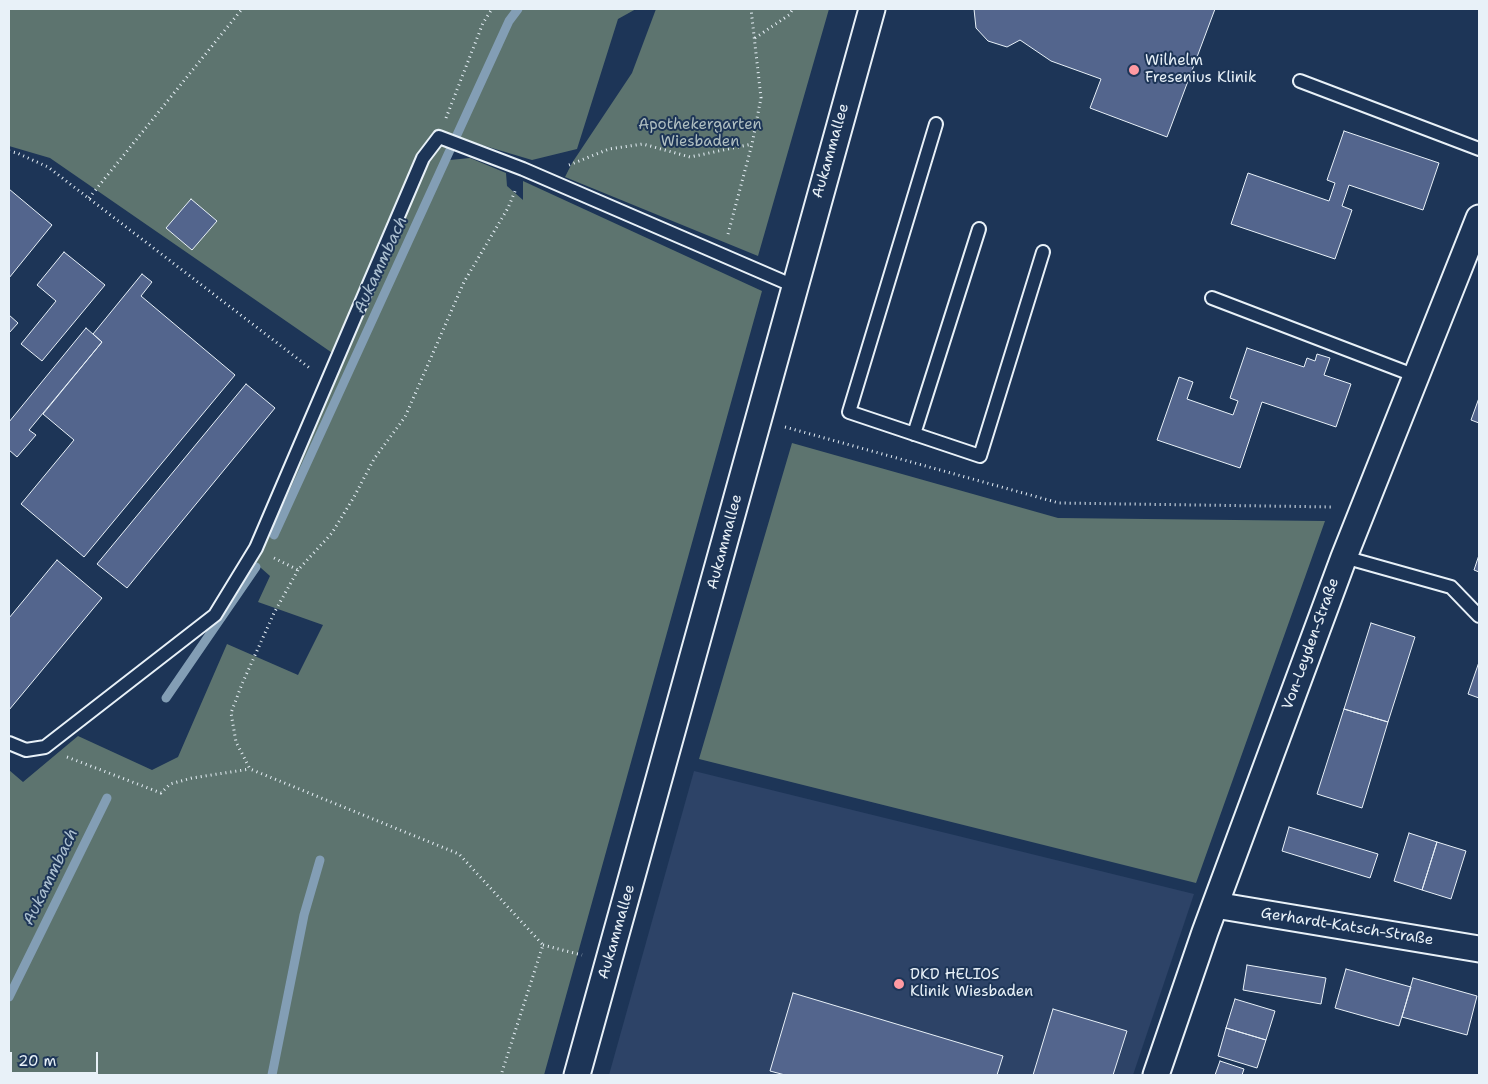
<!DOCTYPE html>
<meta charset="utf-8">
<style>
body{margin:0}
#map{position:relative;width:1488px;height:1084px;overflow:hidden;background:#1d3557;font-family:"Shantell Sans",sans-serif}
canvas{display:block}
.frame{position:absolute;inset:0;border:10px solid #e8f1f8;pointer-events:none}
.scale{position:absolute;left:10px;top:1052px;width:88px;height:22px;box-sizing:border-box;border:2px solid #e8f1f8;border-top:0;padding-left:6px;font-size:15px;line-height:18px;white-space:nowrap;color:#e8f1f8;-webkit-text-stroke:4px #1d3557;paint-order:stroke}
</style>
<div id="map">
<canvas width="1488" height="1084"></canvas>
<div class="frame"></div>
<div class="scale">20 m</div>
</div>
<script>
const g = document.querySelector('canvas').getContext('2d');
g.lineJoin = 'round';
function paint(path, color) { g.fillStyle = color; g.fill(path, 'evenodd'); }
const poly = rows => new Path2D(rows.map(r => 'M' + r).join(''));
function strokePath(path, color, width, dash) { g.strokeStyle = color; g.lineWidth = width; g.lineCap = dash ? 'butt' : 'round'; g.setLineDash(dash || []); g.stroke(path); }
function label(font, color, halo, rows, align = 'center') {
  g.font = font + ' "Shantell Sans",sans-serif'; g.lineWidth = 4; g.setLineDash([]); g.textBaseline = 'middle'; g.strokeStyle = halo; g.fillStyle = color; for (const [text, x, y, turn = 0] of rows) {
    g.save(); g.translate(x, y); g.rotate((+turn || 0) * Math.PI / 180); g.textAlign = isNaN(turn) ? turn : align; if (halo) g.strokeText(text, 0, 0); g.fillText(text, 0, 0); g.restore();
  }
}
const built = poly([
 [694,771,1194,894,1133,1075,609,1075]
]);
const green = poly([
 [9,9,636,9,618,19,577,149,532,160,455,137,443,162,450,160,470,158,506,173,507,186,523,200,523,181,762,291,544,1075,9,1075,9,770,23,782,78,736,152,770,178,757,227,644,298,675,323,625,258,602,270,576,252,560,341,359,50,158,9,146],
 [656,9,829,9,758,256,565,177,572,163,632,73],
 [792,443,1058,518,1325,521,1196,883,699,759]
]);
const stream = poly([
 [274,535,509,21,518,9],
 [166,698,256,567],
 [9,997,107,798],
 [272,1075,304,915,320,860]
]);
const building = poly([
 [974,9,1215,9,1167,137,1090,108,1101,79,1051,61,1020,40,1007,47,988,41,976,28,974,9],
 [1344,131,1439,163,1423,210,1349,185,1342,206,1352,210,1335,259,1231,224,1248,173,1329,201,1335,183,1327,180,1344,131],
 [9,189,52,225,9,278,9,189],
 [191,199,217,221,192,250,166,228,191,199],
 [64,252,105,285,42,361,21,344,56,301,37,285,64,252],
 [142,274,152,282,141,296,235,375,84,557,21,504,74,440,43,414,102,342,93,334,142,274],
 [9,315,18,323,9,333,9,315],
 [86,328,102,342,29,430,36,435,17,457,9,450,9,422,86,328],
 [1247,348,1304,367,1307,358,1315,361,1317,354,1330,358,1324,375,1351,384,1336,427,1262,402,1240,468,1157,440,1179,377,1193,382,1187,399,1233,415,1238,401,1230,398,1247,348],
 [246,384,275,408,127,588,97,564,246,384],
 [1479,398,1479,423,1471,420,1479,398],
 [1479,555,1479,572,1474,570,1479,555],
 [57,560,102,598,9,710,9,618,57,560],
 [1371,623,1415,637,1388,722,1344,709,1371,623],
 [1479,662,1479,698,1468,694,1479,662],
 [1344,709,1388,722,1362,808,1317,794,1344,709],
 [1289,827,1378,854,1370,878,1282,851,1289,827],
 [1409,833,1437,842,1422,890,1394,881,1409,833],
 [1437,842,1466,851,1451,899,1422,890,1437,842],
 [1247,965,1326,978,1321,1004,1243,990,1247,965],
 [1346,969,1411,987,1399,1026,1335,1008,1346,969],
 [1413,978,1477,996,1467,1035,1402,1017,1413,978],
 [793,993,1003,1056,997,1075,785,1075,770,1071,793,993],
 [1235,999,1275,1011,1266,1040,1226,1028,1235,999],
 [1053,1009,1127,1031,1113,1075,1033,1075,1053,1009],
 [1226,1028,1266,1040,1257,1068,1218,1056,1226,1028],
 [1220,1061,1244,1069,1242,1075,1215,1075,1220,1061]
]);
const path = poly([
 [755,38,789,15,793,9],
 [446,118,483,23,492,9],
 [9,151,17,153,48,167,311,369],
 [569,165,609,149,643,144,690,157,752,144],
 [89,198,242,9],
 [728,234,752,144,761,98,751,9],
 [785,427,1059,503,1334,507],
 [274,558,298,570,332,533,354,497,374,459,405,417,464,282,508,208,516,189],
 [298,570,274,613,242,684,231,713,236,742,250,769,459,854,543,945,501,1075],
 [67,757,161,793,170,784,192,778,250,769],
 [543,945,582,955]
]);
const service = poly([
 [1300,81,1479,149],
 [936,124,849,412,980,456,1043,252],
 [1212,298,1416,376],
 [914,434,979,229],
 [1344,557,1451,587,1479,616],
 [9,743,26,750,45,747,215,615,256,548,423,158,439,137,523,169,794,286]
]);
const minor = poly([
 [1215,905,1479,949],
 [577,1075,872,9],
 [1156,1075,1205,932,1344,557,1479,218]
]);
const markers = [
 [1134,70,6,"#ff9aa2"],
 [899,984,6,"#ff9aa2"]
];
const poiNames = [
 ["Wilhelm",1145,61],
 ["Fresenius Klinik",1145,78],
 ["DKD HELIOS",910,975],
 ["Klinik Wiesbaden",910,992]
];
const parkNames = [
 ["Apothekergarten",700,125],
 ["Wiesbaden",700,142]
];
const streetNames = [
 ["Aukammallee",831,151,-74],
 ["Aukammallee",725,542,-75],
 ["Von-Leyden-Straße",1311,644,-70],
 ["Gerhardt-Katsch-Straße",1347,927,9],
 ["Aukammallee",617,932,-74]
];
const waterNames = [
 ["Aukammbach",381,265,-65],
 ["Aukammbach",51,877,-64]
];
paint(built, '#2d4367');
paint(green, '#5d746f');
strokePath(stream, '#839eb5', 9);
paint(building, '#53658d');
strokePath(building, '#e8f1f8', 1);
strokePath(service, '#e8f1f8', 16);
strokePath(minor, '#e8f1f8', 29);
strokePath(path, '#e8f1f8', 3, [1, 4]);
strokePath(service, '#1d3557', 12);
strokePath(minor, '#1d3557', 25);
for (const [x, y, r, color] of markers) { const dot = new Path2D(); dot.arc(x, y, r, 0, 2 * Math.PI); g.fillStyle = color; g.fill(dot); strokePath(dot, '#1d3557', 2); }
label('15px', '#e8f1f8', '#1d3557', poiNames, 'left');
label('15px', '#b0bfc1', '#1d3557', parkNames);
label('15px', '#e8f1f8', '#1d3557', streetNames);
label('italic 16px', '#adc1d1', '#1d3557', waterNames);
</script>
